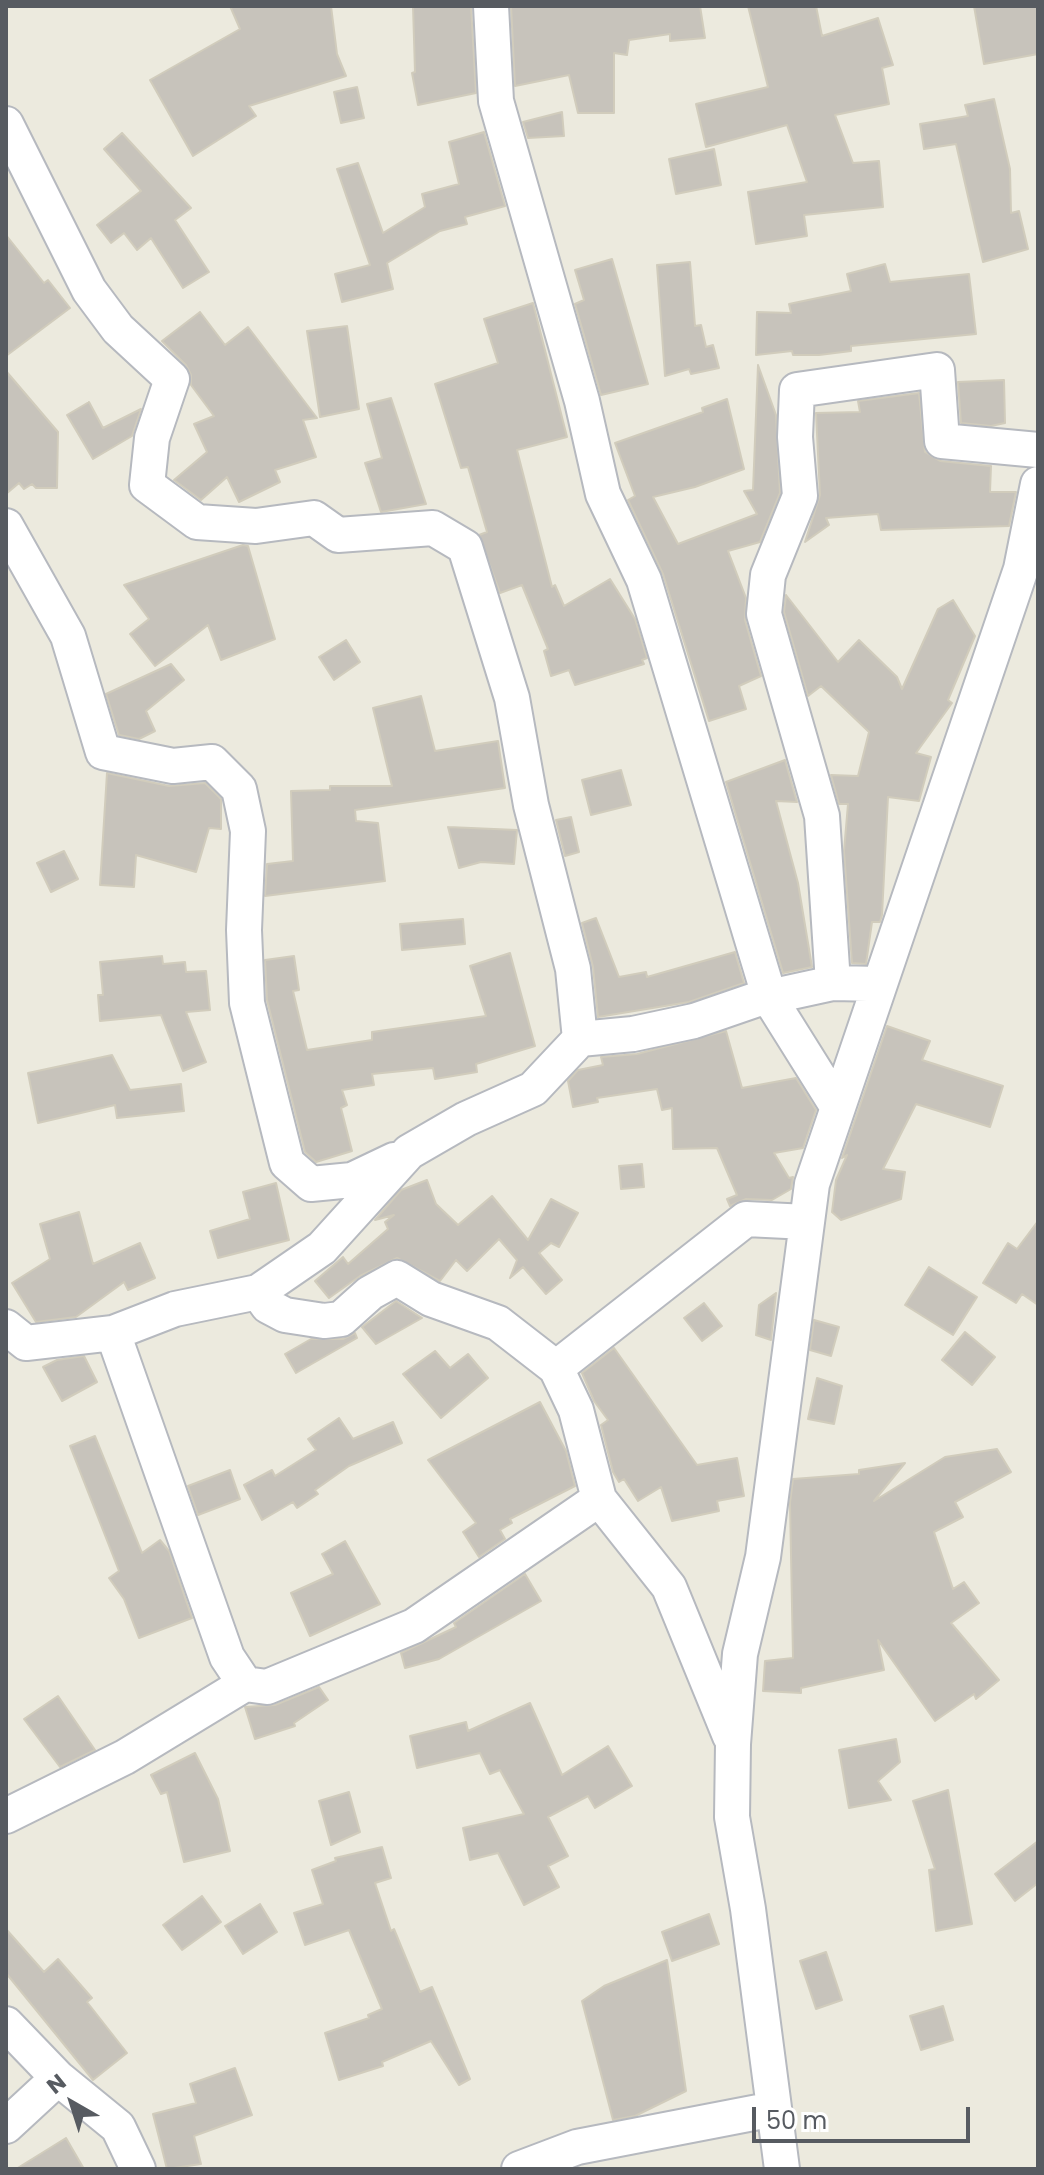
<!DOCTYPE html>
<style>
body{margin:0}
#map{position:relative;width:1044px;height:2175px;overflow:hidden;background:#eceade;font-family:Poppins,sans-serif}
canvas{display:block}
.frame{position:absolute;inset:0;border:8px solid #575b61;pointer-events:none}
.north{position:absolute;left:32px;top:2063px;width:80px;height:80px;-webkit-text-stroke:6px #fff;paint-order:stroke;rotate:321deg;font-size:22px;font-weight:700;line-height:32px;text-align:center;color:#575b61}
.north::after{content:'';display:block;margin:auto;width:28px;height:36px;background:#575b61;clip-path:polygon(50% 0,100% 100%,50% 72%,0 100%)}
.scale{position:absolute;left:752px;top:2107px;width:218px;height:36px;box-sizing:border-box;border:4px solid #575b61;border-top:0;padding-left:10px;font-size:24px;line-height:28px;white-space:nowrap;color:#575b61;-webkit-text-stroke:6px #fff;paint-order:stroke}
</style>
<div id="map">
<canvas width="1044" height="2175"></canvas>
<div class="frame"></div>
<div class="north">N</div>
<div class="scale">50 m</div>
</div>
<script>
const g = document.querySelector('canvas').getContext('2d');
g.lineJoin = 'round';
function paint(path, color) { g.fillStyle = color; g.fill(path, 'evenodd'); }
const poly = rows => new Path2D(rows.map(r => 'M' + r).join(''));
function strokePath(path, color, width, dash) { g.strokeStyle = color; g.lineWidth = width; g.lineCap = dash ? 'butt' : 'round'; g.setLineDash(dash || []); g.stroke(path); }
const building = poly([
 [230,6,331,6,337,54,346,76,249,106,256,116,193,156,150,80,240,29,230,6],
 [413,6,471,6,476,93,418,105,412,73,415,72,413,6],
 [511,6,700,6,705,38,670,41,670,34,629,40,627,55,614,53,614,113,578,113,569,75,515,86,511,6],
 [748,6,816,6,822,36,878,18,893,65,882,68,889,104,835,115,853,163,879,161,883,207,804,215,807,236,756,244,748,192,807,182,787,125,706,147,696,104,768,87,748,6],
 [974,6,1038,6,1038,54,984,64,974,6],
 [357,87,364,118,341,123,334,92,357,87],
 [994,99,1010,169,1011,213,1019,211,1028,249,983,262,956,144,924,149,920,124,968,116,965,105,994,99],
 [562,112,564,136,528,138,523,122,562,112],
 [484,132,505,206,465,217,467,224,440,231,387,263,393,289,342,302,335,274,370,265,337,169,358,163,383,233,425,207,422,194,459,184,449,142,484,132],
 [122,133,191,208,175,220,209,272,183,288,151,238,137,250,124,233,111,243,97,225,141,191,104,149,122,133],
 [714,149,721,185,676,194,669,159,714,149],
 [6,235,44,283,48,280,70,308,6,356,6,235],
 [612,259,648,384,601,395,575,304,584,300,575,270,612,259],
 [690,262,695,326,701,325,706,347,713,345,719,368,691,374,689,369,665,376,657,265,690,262],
 [885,264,890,282,969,274,976,334,851,346,851,351,819,355,793,355,792,351,756,355,757,312,791,313,789,304,851,291,847,274,885,264],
 [533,303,567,437,517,450,552,587,555,585,564,606,610,579,635,619,647,658,642,660,644,664,575,685,569,670,551,676,544,651,548,649,522,585,500,593,479,535,487,532,468,467,461,468,435,384,498,363,484,319,533,303],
 [200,312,225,345,248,327,317,418,303,420,316,457,275,470,280,482,239,502,227,477,201,500,174,480,207,452,194,424,214,416,191,385,191,375,186,365,162,341,200,312],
 [347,326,359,409,320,417,307,331,347,326],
 [758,365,776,415,780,493,760,542,728,551,746,598,745,620,761,676,739,686,746,709,709,721,663,574,628,500,635,496,615,443,703,412,702,408,727,399,744,469,695,487,653,497,678,544,757,514,744,491,753,490,758,365],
 [6,371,58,432,57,488,36,488,32,484,24,489,19,483,6,494,6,371],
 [1004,380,1005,423,991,426,961,423,958,382,1004,380],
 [919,393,925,452,940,461,991,466,990,492,1016,492,1009,526,881,530,878,514,826,518,829,525,805,542,820,495,816,413,860,412,858,401,919,393],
 [391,398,426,504,381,512,365,463,382,458,367,404,391,398],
 [89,402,103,428,141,409,132,436,93,459,67,415,89,402],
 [243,545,248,546,275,639,221,660,208,625,155,666,130,634,149,619,124,585,243,545],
 [786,595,838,662,859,640,897,677,902,689,938,609,953,600,975,636,948,700,952,703,916,753,931,757,919,801,888,797,882,915,880,922,872,922,866,964,852,963,844,851,848,804,839,804,831,775,858,776,869,732,821,686,808,696,784,612,786,595],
 [346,640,360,662,334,680,319,657,346,640],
 [171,664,184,680,146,711,155,731,139,739,119,735,106,694,171,664],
 [421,696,435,751,498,741,505,788,355,810,356,821,378,823,385,881,265,896,267,864,293,861,291,791,330,790,330,786,392,786,373,708,421,696],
 [785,760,797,802,776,801,798,883,812,967,783,973,726,782,785,760],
 [621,770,631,805,591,815,582,780,621,770],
 [107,773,169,786,205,783,221,799,221,829,209,828,196,872,136,855,134,887,100,885,107,773],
 [571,817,579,852,565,856,556,820,571,817],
 [448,827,517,830,514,864,481,862,459,868,448,827],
 [64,851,78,879,51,892,37,863,64,851],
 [596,918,619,977,646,972,647,977,735,952,744,983,689,1002,598,1017,593,967,582,923,596,918],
 [463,919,465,944,402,950,400,924,463,919],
 [510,953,535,1046,476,1064,477,1072,435,1079,433,1068,372,1074,374,1085,342,1090,347,1105,341,1108,352,1151,316,1162,305,1152,267,1000,265,960,294,956,299,990,293,991,307,1050,372,1040,372,1032,486,1016,470,966,510,953],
 [162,956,163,964,185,962,186,972,206,971,210,1010,186,1012,206,1062,183,1071,161,1015,100,1021,98,995,103,995,100,962,162,956],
 [887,1026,930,1041,922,1060,1003,1086,990,1127,916,1104,883,1169,905,1172,901,1199,841,1220,832,1212,836,1180,847,1155,842,1158,887,1026],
 [726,1031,742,1088,796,1078,816,1110,803,1148,774,1153,789,1178,793,1177,791,1189,772,1200,746,1199,730,1206,727,1199,737,1195,717,1148,673,1149,672,1108,662,1110,657,1089,597,1098,598,1102,573,1107,568,1081,578,1070,603,1065,601,1057,637,1054,726,1031],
 [112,1055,130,1090,181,1084,184,1111,117,1118,115,1105,38,1123,28,1073,112,1055],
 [642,1164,644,1187,621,1189,619,1166,642,1164],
 [427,1180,436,1204,458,1225,492,1196,528,1240,551,1199,578,1213,559,1247,551,1243,539,1253,562,1280,546,1294,523,1267,510,1278,517,1260,499,1239,467,1271,456,1260,440,1281,397,1258,360,1276,329,1298,315,1281,343,1257,348,1264,388,1229,385,1222,394,1215,375,1220,401,1190,427,1180],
 [276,1183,289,1240,218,1258,210,1231,250,1219,243,1192,276,1183],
 [79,1212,93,1264,140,1243,155,1278,128,1290,124,1282,76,1317,36,1322,12,1283,50,1259,40,1224,79,1212],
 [1038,1221,1038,1305,1022,1294,1016,1303,983,1283,1008,1243,1017,1249,1038,1221],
 [929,1267,977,1297,953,1335,905,1305,929,1267],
 [776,1293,771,1340,756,1335,759,1305,776,1293],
 [396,1301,422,1318,376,1344,362,1327,396,1301],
 [704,1303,722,1326,702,1341,684,1318,704,1303],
 [814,1320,839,1327,831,1356,810,1350,814,1320],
 [965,1332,995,1357,972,1385,942,1360,965,1332],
 [355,1333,357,1338,296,1373,285,1354,311,1339,343,1339,355,1333],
 [614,1348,697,1465,737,1458,744,1496,717,1501,719,1511,672,1521,661,1487,638,1501,624,1479,619,1482,613,1472,601,1425,608,1420,594,1401,582,1373,614,1348],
 [435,1351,450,1368,468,1354,488,1378,441,1418,403,1374,435,1351],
 [84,1356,97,1382,62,1401,43,1367,57,1360,84,1356],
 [817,1378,842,1386,834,1424,808,1419,817,1378],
 [540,1402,566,1451,575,1486,510,1519,512,1523,500,1530,505,1539,479,1557,463,1532,476,1523,428,1460,540,1402],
 [339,1418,353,1439,393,1422,402,1443,349,1466,315,1490,318,1494,297,1508,293,1502,262,1520,244,1485,272,1470,275,1476,316,1450,308,1439,339,1418],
 [95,1436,142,1553,160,1540,169,1551,192,1618,139,1638,124,1599,109,1578,119,1571,70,1446,95,1436],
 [997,1449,1011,1472,955,1502,963,1517,934,1532,953,1589,964,1582,979,1603,951,1623,999,1680,976,1699,974,1694,935,1721,878,1640,884,1670,801,1688,801,1693,763,1691,765,1661,793,1658,790,1503,793,1479,859,1474,859,1470,905,1463,874,1501,945,1457,997,1449],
 [230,1470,240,1499,198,1515,188,1486,230,1470],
 [345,1541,380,1604,310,1636,291,1593,333,1574,322,1554,345,1541],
 [525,1574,541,1601,439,1659,405,1668,401,1653,456,1627,454,1623,525,1574],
 [319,1687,328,1700,294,1723,295,1726,255,1739,245,1707,275,1705,319,1687],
 [58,1696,95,1750,60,1767,24,1719,58,1696],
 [530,1703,562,1775,608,1746,632,1786,595,1808,588,1796,548,1817,568,1856,548,1866,559,1887,524,1905,498,1853,470,1860,463,1828,524,1814,500,1770,490,1774,480,1753,417,1768,410,1736,466,1722,468,1731,530,1703],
 [896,1739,900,1762,878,1781,891,1800,849,1808,839,1750,896,1739],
 [195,1753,218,1799,230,1851,184,1862,167,1792,161,1794,151,1775,195,1753],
 [948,1790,972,1924,936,1931,929,1870,935,1869,913,1801,948,1790],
 [349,1792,360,1832,331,1845,319,1801,349,1792],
 [1038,1841,1038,1883,1015,1901,995,1874,1038,1841],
 [382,1847,391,1878,375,1883,391,1931,394,1929,420,1992,432,1987,470,2079,459,2085,431,2041,382,2062,383,2066,339,2080,325,2033,369,2018,368,2015,382,2009,349,1930,305,1945,294,1913,323,1904,312,1870,336,1861,335,1858,382,1847],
 [202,1896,221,1922,182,1950,163,1925,202,1896],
 [260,1904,277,1932,243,1954,225,1926,260,1904],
 [709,1914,719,1944,672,1961,662,1932,709,1914],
 [6,1929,44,1972,58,1959,92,1998,87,2002,127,2053,93,2080,6,1973,6,1929],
 [826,1952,842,2000,816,2009,800,1961,826,1952],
 [667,1960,686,2091,635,2116,613,2120,582,2001,604,1986,667,1960],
 [943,2006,953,2040,921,2050,910,2016,943,2006],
 [235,2068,252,2115,194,2136,201,2164,167,2169,153,2114,196,2103,190,2084,235,2068],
 [66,2138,84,2169,16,2169,66,2138]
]);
const minor = poly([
 [491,6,496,101,582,401,603,494,644,580,770,999,837,1106],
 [6,124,89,290,118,329,172,379,152,438,147,485,197,522,256,526,314,518,338,535,433,528,465,547,512,698,531,805,573,969,580,1039],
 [6,526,68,636,103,752,173,766,212,762,239,789,248,831,244,930,247,1003,287,1163,311,1184,352,1180,394,1160],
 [833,983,822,816,764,614,768,575,800,496,795,437,797,390,937,370,942,441,1038,450],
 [258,1292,268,1306,285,1315,324,1321,341,1319,370,1293,397,1278,431,1299,498,1323,556,1368,576,1410,599,1499,669,1587,730,1736],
 [6,1327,26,1343,113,1333,175,1309,258,1292,322,1248,409,1152,466,1119,533,1089,580,1039,633,1034,694,1021,755,1000,833,983,879,984],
 [113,1333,227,1657,245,1684,267,1687,414,1626,599,1499],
 [556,1368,746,1219,807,1222],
 [6,1816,125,1757,245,1684],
 [6,2024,58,2078,118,2127,138,2169],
 [6,2126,58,2078],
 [519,2169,577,2147,774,2109],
 [782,2169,748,1909,732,1817,733,1744,740,1654,763,1557,812,1184,1021,569,1038,484]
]);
paint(building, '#c7c3bb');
strokePath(building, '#d1ccbc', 2);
strokePath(minor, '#b6b9bf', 38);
strokePath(minor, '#fff', 34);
</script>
